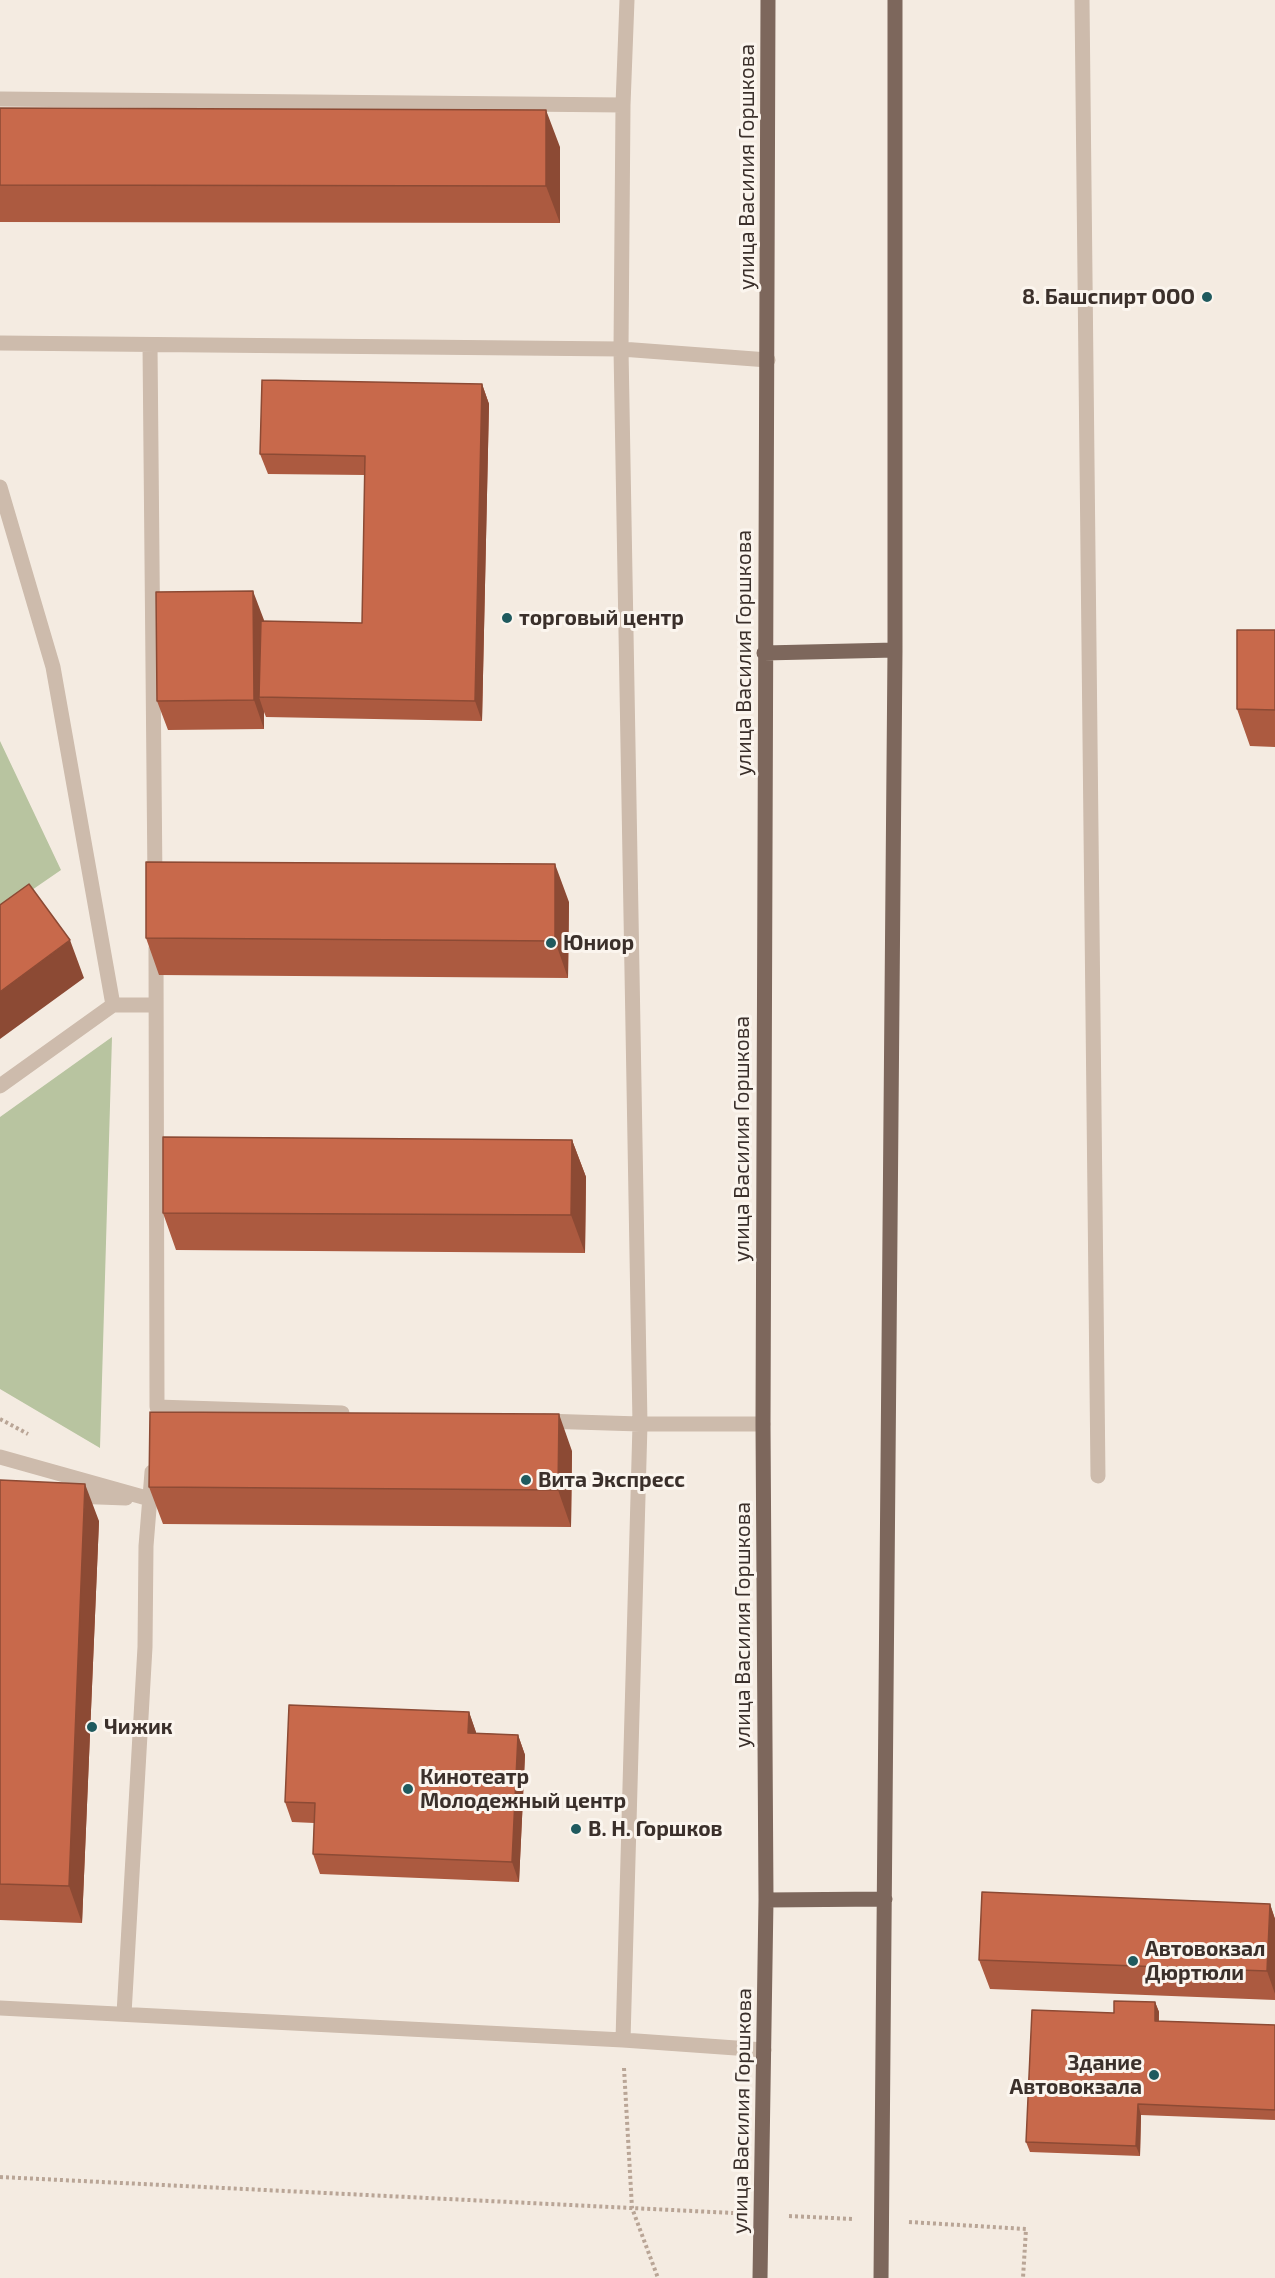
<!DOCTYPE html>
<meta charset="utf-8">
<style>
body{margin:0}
canvas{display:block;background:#f4ebe1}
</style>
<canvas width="1275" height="2278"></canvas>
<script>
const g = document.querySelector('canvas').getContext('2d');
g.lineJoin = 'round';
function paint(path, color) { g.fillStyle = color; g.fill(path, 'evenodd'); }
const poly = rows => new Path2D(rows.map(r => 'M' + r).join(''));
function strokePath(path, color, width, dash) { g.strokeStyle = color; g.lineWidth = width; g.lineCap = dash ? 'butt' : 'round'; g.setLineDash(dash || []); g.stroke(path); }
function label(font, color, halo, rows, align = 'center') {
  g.font = font + ' "Exo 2",sans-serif'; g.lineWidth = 6; g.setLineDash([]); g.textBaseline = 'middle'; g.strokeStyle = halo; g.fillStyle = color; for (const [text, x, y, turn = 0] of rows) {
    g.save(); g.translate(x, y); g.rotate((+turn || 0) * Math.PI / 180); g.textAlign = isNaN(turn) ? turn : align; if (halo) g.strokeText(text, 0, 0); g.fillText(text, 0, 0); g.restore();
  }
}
const green = poly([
 [0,741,61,870,0,912],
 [112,1037,100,1448,0,1389,0,1117]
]);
const path = poly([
 [0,1419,28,1434],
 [624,2068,632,2208,658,2278],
 [0,2177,733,2213],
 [789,2216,853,2219],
 [909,2222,1026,2229,1023,2278]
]);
const minor = poly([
 [627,0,623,105,621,349,640,1424,763,1424],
 [1082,0,1098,1476],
 [0,99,623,105],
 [0,343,621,349,768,360],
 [150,345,155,882],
 [0,487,53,667,113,1005],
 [156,948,157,1407,342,1413],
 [0,1086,113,1005,156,1005],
 [543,1421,640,1424,623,2040],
 [0,1457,150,1499],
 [72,1496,126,1498],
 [0,2008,623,2040,764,2050],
 [124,2014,145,1647,146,1546,152,1472]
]);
const major = poly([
 [764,653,895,650],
 [766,1900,885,1899],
 [760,2278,766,1900,763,1424,768,0],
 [881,2278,895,650,895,0]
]);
const wall = poly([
 [0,108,560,147,560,223,0,222],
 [482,384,489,404,482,721,266,717,264,712,264,729,168,730,157,701,264,620,264,621,362,623,365,475,268,474,260,454],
 [1275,630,1275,747,1250,746,1237,709],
 [569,902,568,978,159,975,146,938],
 [572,1140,586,1177,585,1253,176,1250,163,1213],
 [572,1451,571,1527,163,1524,149,1487],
 [0,1480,99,1521,82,1923,0,1920],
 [469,1712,476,1733,518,1735,525,1755,519,1882,320,1874,313,1854,314,1823,292,1822,285,1802],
 [1270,1904,1275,1919,1275,2000,990,1989,979,1960],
 [1155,2002,1159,2012,1159,2021,1275,2025,1275,2120,1141,2115,1140,2156,1030,2152,1026,2142,1114,2013]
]);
const shadedWall = poly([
 [546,110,560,147,560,223,546,186],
 [482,384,489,404,482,721,475,701],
 [253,591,264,620,264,698,259,697,264,712,264,729,254,700],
 [555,864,569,902,568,978,555,941],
 [70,940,84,978,0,1039,0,992],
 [572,1140,586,1177,585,1253,571,1215],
 [559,1414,572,1451,571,1527,558,1490],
 [85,1484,99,1521,82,1923,69,1886],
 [469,1712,476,1732,475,1753,468,1733],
 [518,1735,525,1755,519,1882,512,1862],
 [1270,1904,1275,1919,1275,1994,1267,1971],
 [1155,2002,1159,2012,1158,2031,1155,2021],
 [1138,2104,1141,2115,1140,2156,1136,2146]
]);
const building = poly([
 [0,108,546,110,546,186,0,185,0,108],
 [262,380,482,384,475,701,259,697,261,621,362,623,365,456,260,454,262,380],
 [253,591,254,700,157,701,156,592,253,591],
 [1237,630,1275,630,1275,710,1237,709,1237,630],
 [146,862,555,864,555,941,146,938,146,862],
 [29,884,70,940,0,992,0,905,29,884],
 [163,1137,572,1140,571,1215,163,1213,163,1137],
 [150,1412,559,1414,558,1490,149,1487,150,1412],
 [0,1480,85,1484,69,1886,0,1884,0,1480],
 [289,1705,469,1712,468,1733,518,1735,512,1862,313,1854,315,1803,285,1802,289,1705],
 [982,1892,1270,1904,1267,1971,979,1960,982,1892],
 [1114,2001,1155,2002,1155,2021,1275,2025,1275,2110,1138,2104,1136,2146,1026,2142,1032,2010,1114,2013,1114,2001]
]);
const markers = [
 [1207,297,6,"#1f5a5e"],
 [507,618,6,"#1f5a5e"],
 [551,943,6,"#1f5a5e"],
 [526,1480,6,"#1f5a5e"],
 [92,1727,6,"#1f5a5e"],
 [408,1789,6,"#1f5a5e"],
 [576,1829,6,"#1f5a5e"],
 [1133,1961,6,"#1f5a5e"],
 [1154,2075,6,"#1f5a5e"]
];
const streetNames = [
 ["улица Василия Горшкова",747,167,-90],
 ["улица Василия Горшкова",744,653,-90],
 ["улица Василия Горшкова",742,1139,-90],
 ["улица Василия Горшкова",743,1625,-90],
 ["улица Василия Горшкова",742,2111,-89]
];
const poiNames = [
 ["8. Башспирт ООО",1195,297,"right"],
 ["торговый центр",519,618],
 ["Юниор",563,943],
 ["Вита Экспресс",538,1480],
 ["Чижик",104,1727],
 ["Кинотеатр",420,1777],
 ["Молодежный центр",420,1801],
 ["В. Н. Горшков",588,1829],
 ["Автовокзал",1145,1949],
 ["Дюртюли",1145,1973],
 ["Здание",1142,2063,"right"],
 ["Автовокзала",1142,2087,"right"]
];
paint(green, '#b8c4a0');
strokePath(path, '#b9a596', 4, [3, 3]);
strokePath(minor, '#cdbbac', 15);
strokePath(major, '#7d675c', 15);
paint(wall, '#ac5a40');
paint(shadedWall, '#8c4a34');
paint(building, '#c8694b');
strokePath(building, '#8c4a34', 1.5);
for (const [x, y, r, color] of markers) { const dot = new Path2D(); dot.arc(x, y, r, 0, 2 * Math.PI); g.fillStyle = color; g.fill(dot); strokePath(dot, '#fbf5ee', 2); }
label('21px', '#3b302b', '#fbf5ee', streetNames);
label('bold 21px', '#3b302b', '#fbf5ee', poiNames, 'left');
</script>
